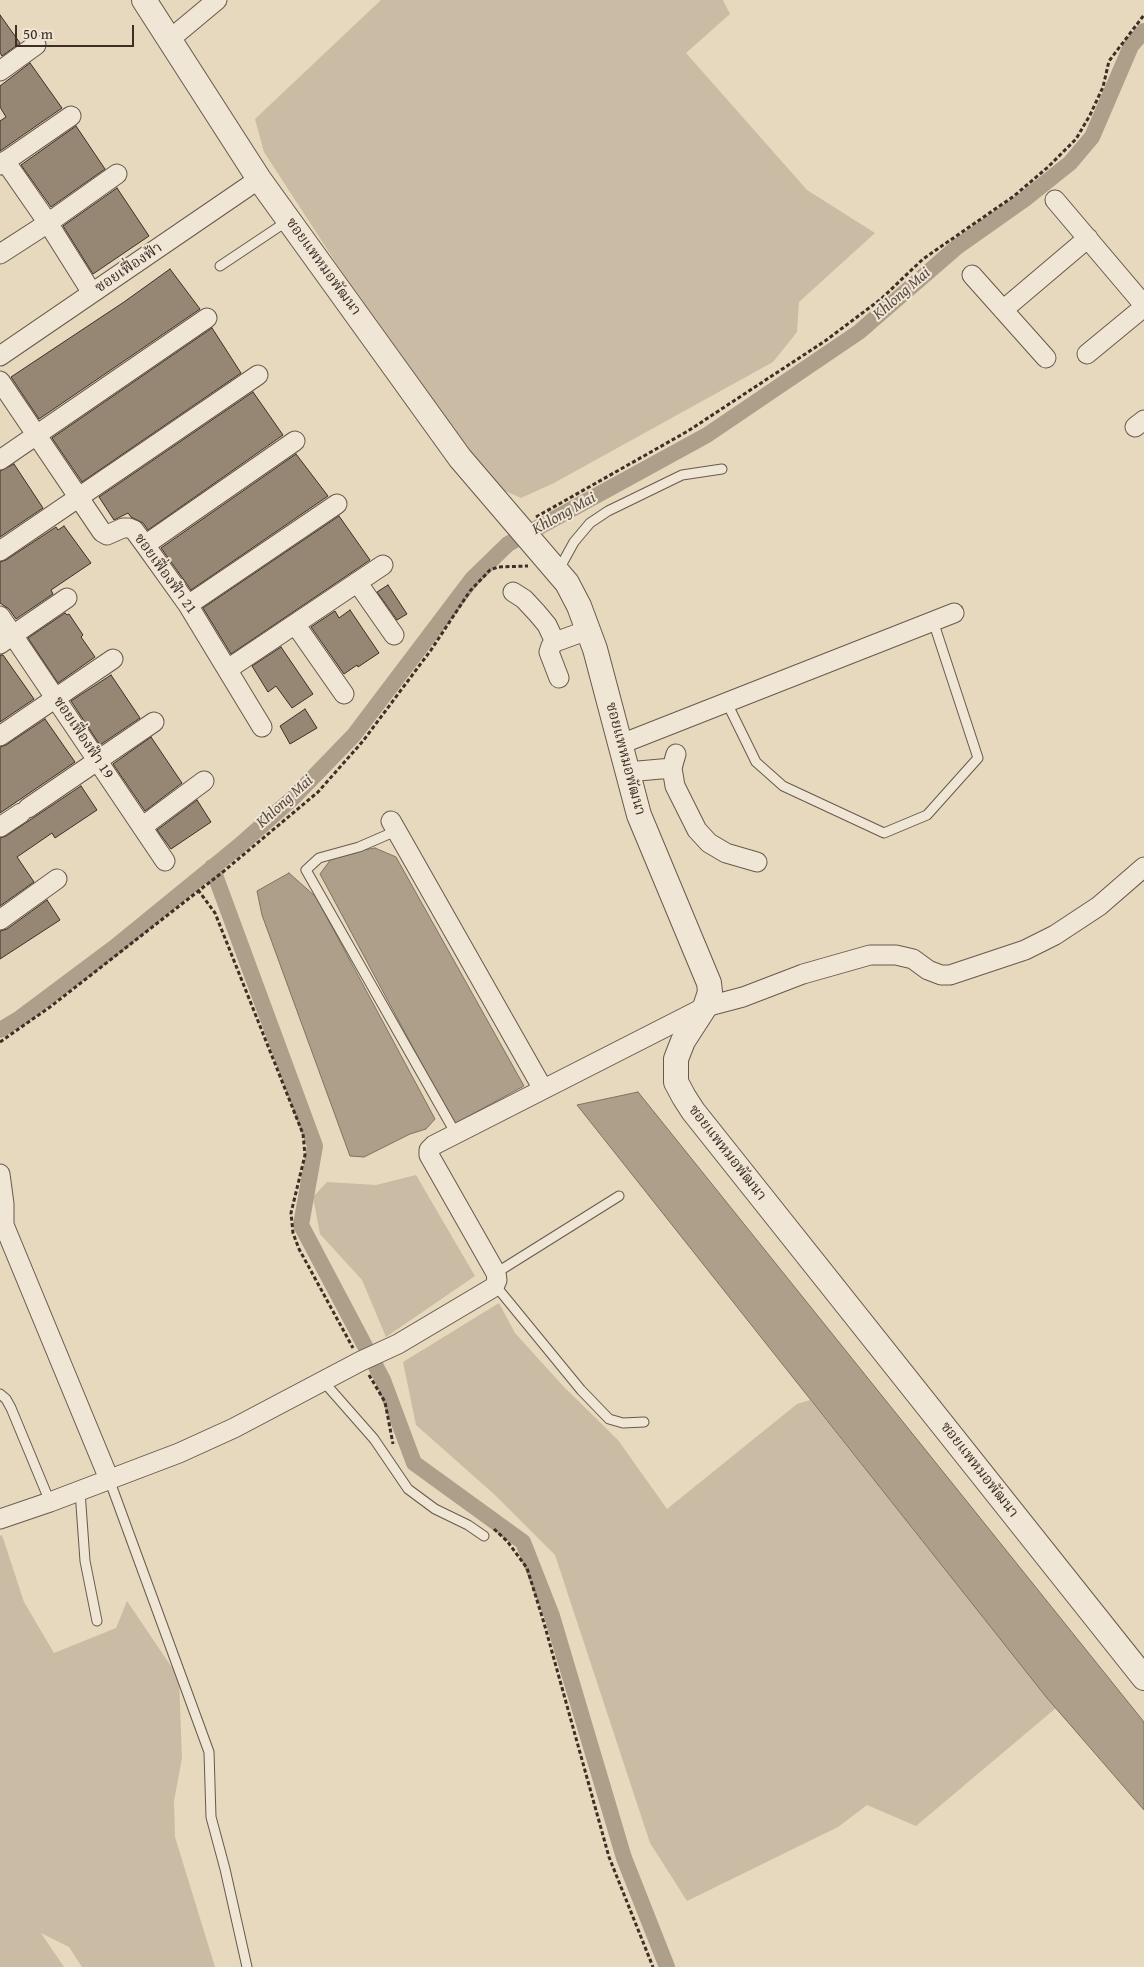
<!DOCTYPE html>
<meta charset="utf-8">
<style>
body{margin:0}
#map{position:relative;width:1144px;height:1967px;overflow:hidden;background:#e6d9be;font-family:"Gentium Book Plus",serif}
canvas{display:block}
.scale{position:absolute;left:15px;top:25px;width:119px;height:22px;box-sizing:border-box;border:2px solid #3f2e26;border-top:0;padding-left:6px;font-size:15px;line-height:18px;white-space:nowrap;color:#3f2e26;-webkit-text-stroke:4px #efe6d5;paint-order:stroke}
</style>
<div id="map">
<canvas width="1144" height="1967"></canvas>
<div class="scale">50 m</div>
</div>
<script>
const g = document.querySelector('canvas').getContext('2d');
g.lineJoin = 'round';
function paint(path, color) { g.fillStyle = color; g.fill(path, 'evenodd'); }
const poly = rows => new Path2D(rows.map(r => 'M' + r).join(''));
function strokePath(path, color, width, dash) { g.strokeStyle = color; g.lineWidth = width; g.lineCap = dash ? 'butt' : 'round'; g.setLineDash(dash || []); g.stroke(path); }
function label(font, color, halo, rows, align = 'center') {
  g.font = font + ' "Gentium Book Plus","Noto Serif Thai",serif'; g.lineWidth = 4; g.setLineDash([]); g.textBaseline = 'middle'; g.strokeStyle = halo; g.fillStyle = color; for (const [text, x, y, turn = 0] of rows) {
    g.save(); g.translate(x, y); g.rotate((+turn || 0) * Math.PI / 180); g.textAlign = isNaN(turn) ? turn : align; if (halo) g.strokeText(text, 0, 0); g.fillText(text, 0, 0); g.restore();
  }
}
const green = poly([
 [381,0,723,0,730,14,686,53,807,190,875,233,799,302,797,332,773,362,554,483,521,498,496,487,338,266,264,152,255,119],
 [416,1175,475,1276,386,1337,362,1280,320,1234,313,1197,327,1182,376,1185],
 [499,1303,515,1333,564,1387,618,1440,667,1509,797,1404,810,1400,1056,1708,916,1826,867,1805,838,1827,687,1901,650,1843,555,1555,495,1495,416,1425,403,1362],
 [2,1535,24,1602,54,1653,116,1628,127,1601,179,1678,182,1758,174,1801,175,1837,215,1967,82,1967,69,1947,41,1933,64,1967,0,1967,0,1536]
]);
const water = poly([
 [375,848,396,857,524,1086,454,1124,320,874,334,855,375,848],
 [289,873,316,897,435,1119,426,1129,410,1134,364,1157,350,1156,262,915,257,891,289,873],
 [638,1092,1144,1722,1144,1810,1047,1698,577,1105,638,1092]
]);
const canal = poly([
 [212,867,315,1146,301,1225,383,1380,414,1463,523,1542,552,1616,624,1858,667,1967],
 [0,1030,20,1018,115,947,240,845,294,797,354,735,472,579,508,544,707,435,859,332,957,247,1025,199,1070,163,1092,137,1131,46,1144,31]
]);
const building = poly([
 [0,15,20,43,2,56,0,53,0,15],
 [30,63,62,108,0,151,0,121,6,117,0,107,0,86,30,63],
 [76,126,105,169,51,207,21,165,76,126],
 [117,188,149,236,93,274,63,226,117,188],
 [170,269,200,309,39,419,11,377,124,302,170,269],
 [212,328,241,373,82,482,52,438,212,328],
 [253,392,283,435,148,530,143,523,131,517,128,513,114,520,99,497,253,392],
 [296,454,328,496,191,590,161,548,296,454],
 [14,464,43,508,0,537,0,471,14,464],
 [339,516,370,560,231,654,203,608,339,516],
 [64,526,91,563,51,590,53,594,16,619,9,609,0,603,0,562,6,560,56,527,58,530,64,526],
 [388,585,407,614,397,620,377,592,388,585],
 [350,610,379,653,358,667,357,665,344,674,311,627,335,611,339,618,350,610],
 [65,613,67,615,69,614,83,635,81,637,95,657,58,683,28,638,65,613],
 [281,647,313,694,292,708,276,686,268,692,252,666,281,647],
 [0,655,3,655,34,699,0,722,0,655],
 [111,675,140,718,100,745,71,701,111,675],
 [305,709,317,728,290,744,280,726,305,709],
 [45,719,75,762,0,813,0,747,6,745,45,719],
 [151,737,182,783,145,811,113,764,151,737],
 [81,786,97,810,55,838,52,833,17,857,34,882,0,906,0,838,6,836,81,786],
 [197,800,211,822,171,849,157,830,197,800],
 [47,900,60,920,0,959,0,931,7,929,47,900]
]);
const path = poly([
 [536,517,688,431,825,341,881,299,923,259,1014,196,1048,167,1076,139,1090,115,1103,87,1109,61,1144,15],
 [198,890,215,913,303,1134,305,1155,291,1213,293,1233,299,1249,353,1348],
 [0,1042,50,1007,224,871,318,792,363,741,431,650,470,591,490,570,498,567,528,566],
 [369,1375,385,1402,393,1444],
 [494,1529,507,1541,527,1568,544,1623,609,1857,653,1967]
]);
const service = poly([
 [220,266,289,220],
 [558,571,574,542,590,523,608,511,682,475,722,469],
 [727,703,756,762,783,786,884,833,927,815,978,758,933,621],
 [397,832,389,834,359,847,319,858,306,870,456,1134],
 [496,1273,619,1196],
 [495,1285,581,1390,609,1419,623,1423,644,1422],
 [323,1381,374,1439,408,1489,435,1509,468,1525,484,1536],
 [0,1394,6,1399,11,1408,50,1502],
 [109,1479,209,1752,211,1817,225,1869,247,1967],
 [80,1491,85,1561,97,1621]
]);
const minor = poly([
 [169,40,217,0],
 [0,71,36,45],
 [5,161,48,223,92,293],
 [0,165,71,116],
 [1055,200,1144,305],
 [0,254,48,223,117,174],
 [972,275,1046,358],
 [1003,310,1088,238],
 [1087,354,1144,307],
 [0,356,259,179],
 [0,381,102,532,107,535,123,528,129,528,134,530,145,545,188,605,262,727],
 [1135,427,1144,420],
 [0,460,207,318],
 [145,545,295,441],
 [0,551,258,375],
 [357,582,394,635],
 [513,592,524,599,537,613,547,625,555,642],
 [188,605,337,504],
 [0,616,165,861],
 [295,624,344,694],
 [0,644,67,598],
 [228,669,383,565],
 [559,678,549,652,551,646,555,642,588,630],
 [0,736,113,659],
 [621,744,954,613],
 [676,754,672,768,675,786,697,830,709,843,726,853,757,862],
 [627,772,672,768],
 [28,808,154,722],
 [391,821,543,1089],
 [0,827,21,813],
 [142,827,204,781],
 [0,920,57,879],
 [0,1174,4,1204,4,1225,109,1479],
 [0,1519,50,1502,179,1453,234,1428,361,1361,398,1344,494,1287,497,1280,496,1273,429,1155,429,1150,434,1145,705,1007,743,997,803,974,870,955,896,955,913,959,928,970,941,975,950,975,1025,950,1055,935,1099,906,1144,867]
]);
const tertiary = poly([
 [144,0,259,179,460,458,567,583,579,606,595,649,639,815,709,983,710,992,705,1007,683,1041,676,1059,676,1082,684,1097,693,1111,1144,1678]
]);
const streetNames = [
 ["ซอยแพหมอพัฒนา",323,267,54],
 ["ซอยเฟื่องฟ้า",129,268,-34],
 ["ซอยเฟื่องฟ้า 21",165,574,54],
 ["ซอยเฟื่องฟ้า 19",83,738,56],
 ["ซอยแพหมอพัฒนา",625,759,75],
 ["ซอยแพหมอพัฒนา",727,1153,52],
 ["ซอยแพหมอพัฒนา",979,1470,52]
];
const waterNames = [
 ["Khlong Mai",902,294,-41],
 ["Khlong Mai",564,514,-29],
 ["Khlong Mai",285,802,-42]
];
paint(green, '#cabca4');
paint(water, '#ad9f8a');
strokePath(water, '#817262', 1);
strokePath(canal, '#ad9f8a', 16);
paint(building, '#968775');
strokePath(building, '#3f2e26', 1);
strokePath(service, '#69594c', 11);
strokePath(minor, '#69594c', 21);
strokePath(tertiary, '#69594c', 26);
strokePath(path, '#3f2e26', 3, [4, 2.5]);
strokePath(service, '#efe6d5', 9);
strokePath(minor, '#efe6d5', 19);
strokePath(tertiary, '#efe6d5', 24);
label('15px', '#3f2e26', '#efe6d5', streetNames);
label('italic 16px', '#5a4a3f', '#efe6d5', waterNames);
</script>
